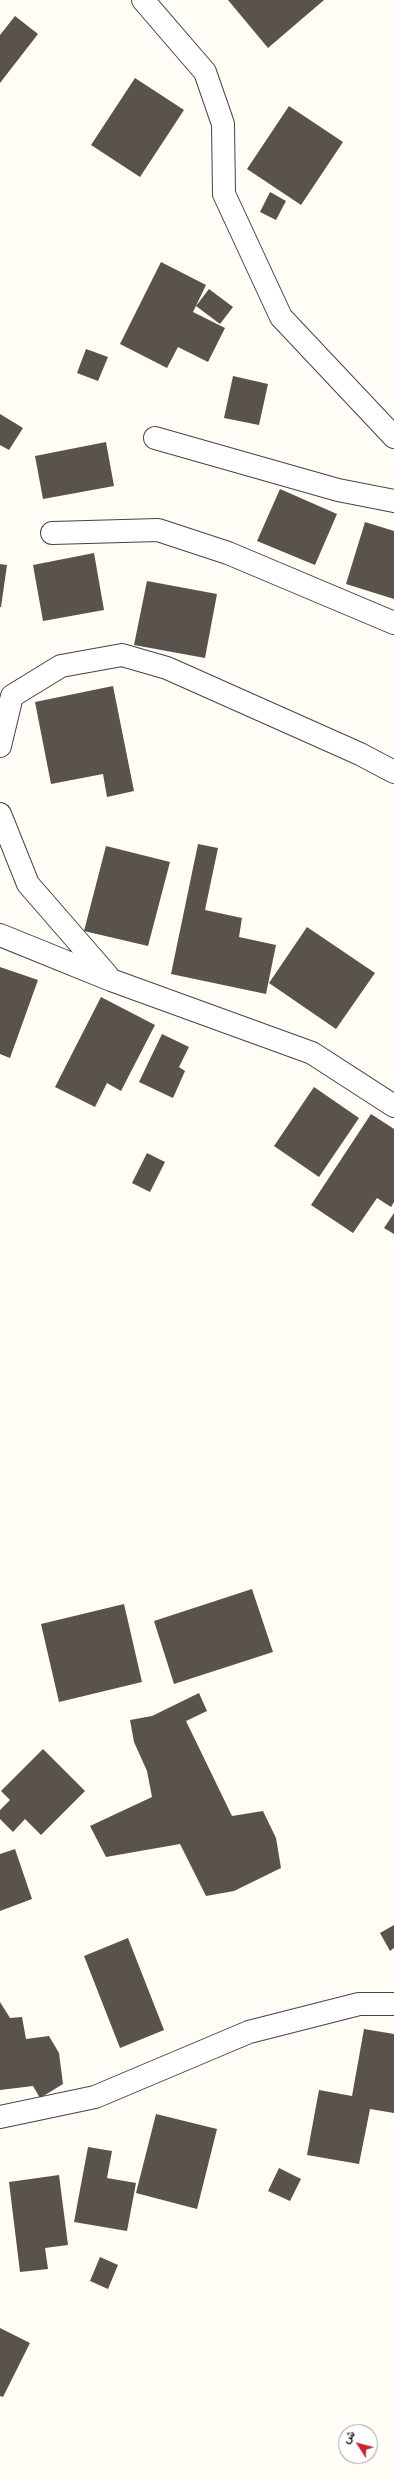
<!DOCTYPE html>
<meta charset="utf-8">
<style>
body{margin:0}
#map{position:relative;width:394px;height:2480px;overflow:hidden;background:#fffdf5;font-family:Spectral,Vazirmatn,serif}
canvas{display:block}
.north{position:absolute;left:338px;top:2424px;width:40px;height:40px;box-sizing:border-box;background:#fff;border:1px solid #a0a0a0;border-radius:50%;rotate:306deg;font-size:11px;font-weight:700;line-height:16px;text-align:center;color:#111}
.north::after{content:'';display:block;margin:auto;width:14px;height:18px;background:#c4262e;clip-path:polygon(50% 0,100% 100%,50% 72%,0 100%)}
</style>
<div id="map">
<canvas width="394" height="2480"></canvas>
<div class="north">ش</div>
</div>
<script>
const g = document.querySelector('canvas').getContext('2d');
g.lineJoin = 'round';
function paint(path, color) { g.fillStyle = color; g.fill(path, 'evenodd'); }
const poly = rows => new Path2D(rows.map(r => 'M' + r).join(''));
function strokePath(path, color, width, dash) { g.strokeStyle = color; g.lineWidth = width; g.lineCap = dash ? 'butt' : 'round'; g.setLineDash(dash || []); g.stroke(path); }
const building = poly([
 [228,0,324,0,268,48],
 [15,16,38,34,0,83,0,35],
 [135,78,184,110,140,177,91,145],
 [289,106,343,142,301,205,247,169],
 [270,192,286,201,276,220,260,212],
 [161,262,206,285,193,312,225,328,208,362,178,347,167,368,120,344],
 [209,289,233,307,220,324,196,306],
 [86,349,108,357,98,381,77,373],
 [233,376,268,384,259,425,224,418],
 [0,414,23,428,9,450,0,445],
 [106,442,114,486,43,499,35,456],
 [280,489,337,514,315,565,257,541],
 [365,522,394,531,394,599,346,584],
 [94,553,104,610,43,621,33,565],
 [0,564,7,565,1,607,0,607],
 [147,581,217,594,205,658,134,645],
 [113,686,134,791,107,797,103,774,51,784,35,702],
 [198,844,218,848,205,910,242,918,239,937,276,945,266,994,171,974],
 [106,846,170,862,148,946,84,931],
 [307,927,375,973,336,1029,269,983],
 [0,967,38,980,10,1058,0,1054],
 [101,997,155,1025,121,1091,107,1083,95,1107,55,1087],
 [162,1034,189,1047,179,1067,185,1071,173,1098,139,1082],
 [314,1087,359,1118,319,1177,274,1146],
 [371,1114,394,1129,394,1202,391,1207,377,1198,353,1233,311,1205],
 [147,1153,165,1162,150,1192,132,1183],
 [394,1213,394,1234,384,1228],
 [252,1589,273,1652,174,1684,154,1621],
 [124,1604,142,1682,59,1702,41,1624],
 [199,1693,207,1711,186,1721,232,1816,263,1811,276,1838,281,1868,234,1891,206,1896,180,1844,106,1857,90,1826,152,1797,147,1771,134,1742,130,1720,152,1716],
 [43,1749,85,1791,41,1835,25,1819,13,1832,0,1819,0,1810,10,1800,1,1791],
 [15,1849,32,1899,0,1911,0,1854],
 [394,1925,394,1948,390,1951,380,1933],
 [128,1938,164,2030,120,2048,84,1956],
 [0,2002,10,2018,22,2017,26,2039,49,2036,59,2053,63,2084,40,2098,33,2086,0,2090],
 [364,2029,394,2034,394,2113,370,2109,359,2164,307,2155,319,2090,352,2096],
 [156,2114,217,2129,197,2209,136,2193],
 [88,2147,112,2151,107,2178,136,2183,127,2231,74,2222],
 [279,2168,301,2179,290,2201,268,2191],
 [59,2175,68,2245,45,2248,48,2269,20,2272,9,2182],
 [100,2257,118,2265,108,2289,90,2281],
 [0,2328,30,2343,3,2397,0,2396]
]);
const street = poly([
 [143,0,205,72,223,124,224,194,281,317,394,437],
 [155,438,338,490,394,501],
 [52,533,158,530,228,553,394,623],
 [0,746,12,696,61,666,122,655,167,668,360,754,394,772],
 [0,814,28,884,108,976],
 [0,935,111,980,312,1053,394,1106],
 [0,2117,95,2097,249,2032,359,2004,394,2004]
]);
paint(building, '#5a524d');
strokePath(street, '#444', 24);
strokePath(street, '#fff', 22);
</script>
